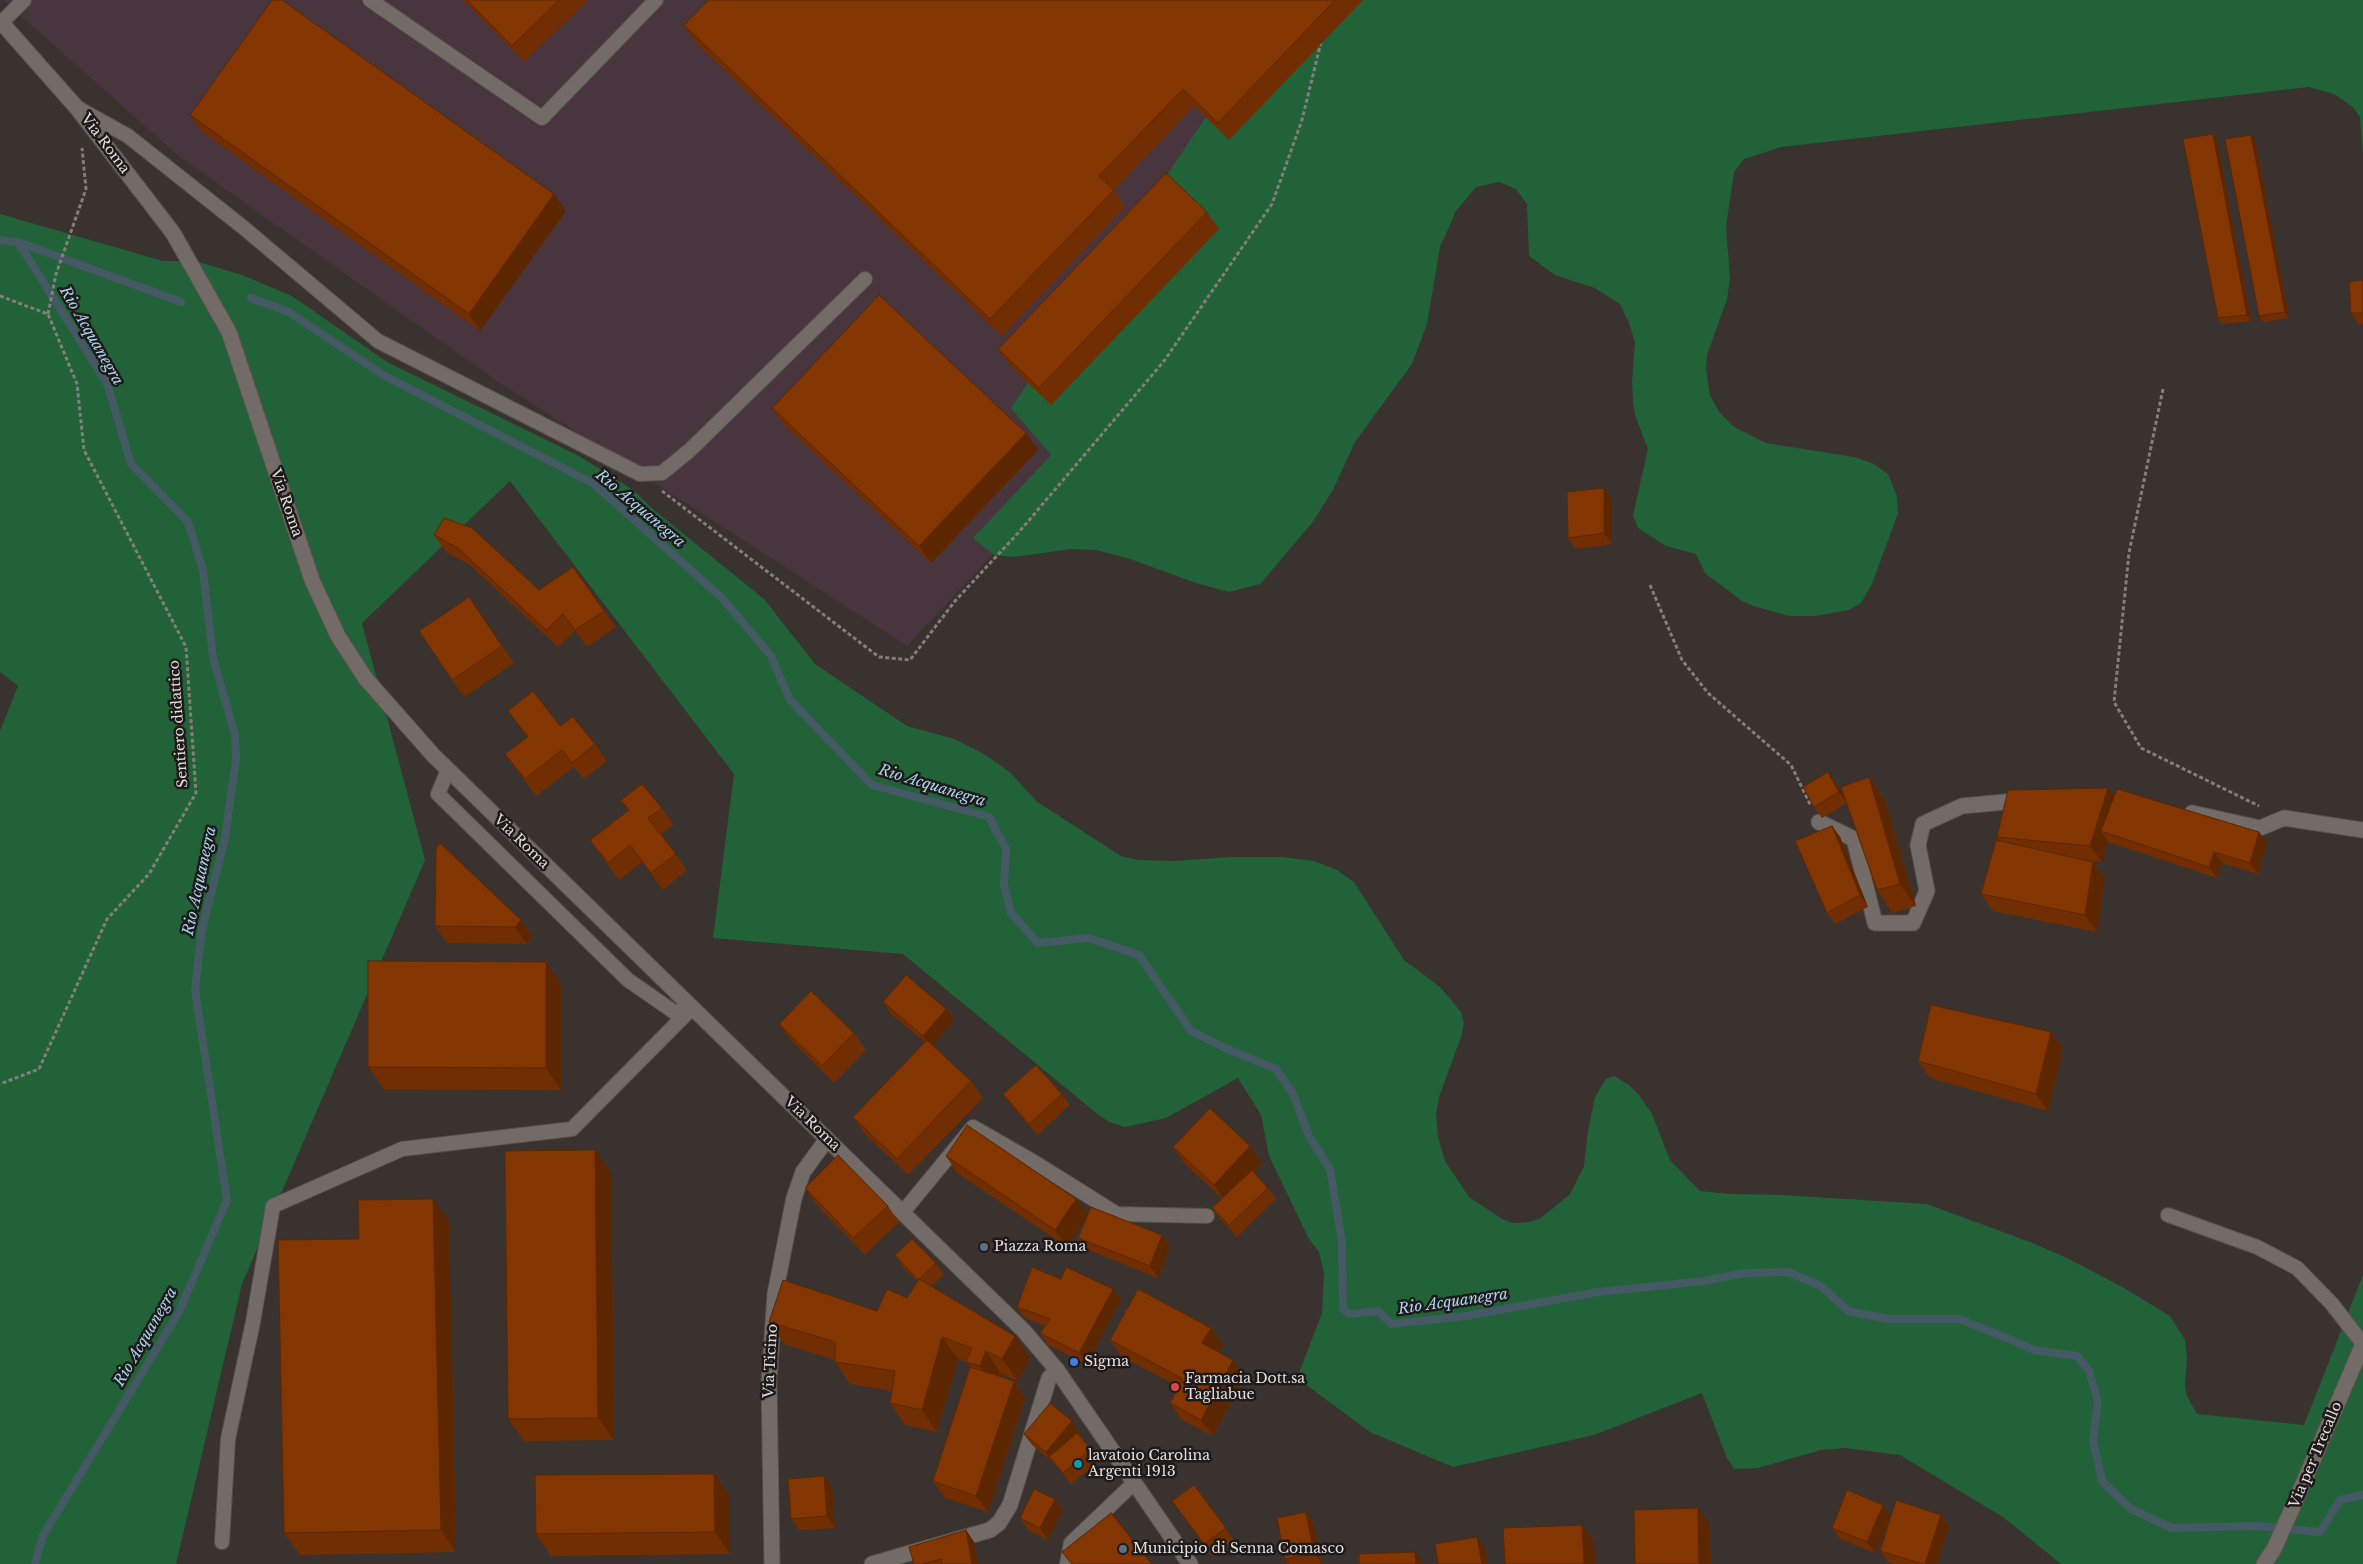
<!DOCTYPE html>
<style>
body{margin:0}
canvas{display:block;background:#39322e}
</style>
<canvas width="2363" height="1564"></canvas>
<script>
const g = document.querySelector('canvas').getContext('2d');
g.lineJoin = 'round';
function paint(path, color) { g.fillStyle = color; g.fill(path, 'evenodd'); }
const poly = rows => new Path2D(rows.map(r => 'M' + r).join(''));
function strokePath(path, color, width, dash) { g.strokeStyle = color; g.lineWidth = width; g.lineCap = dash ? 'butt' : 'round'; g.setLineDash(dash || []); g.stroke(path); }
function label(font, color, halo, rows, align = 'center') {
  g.font = font + ' "Libre Baskerville",serif'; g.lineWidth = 5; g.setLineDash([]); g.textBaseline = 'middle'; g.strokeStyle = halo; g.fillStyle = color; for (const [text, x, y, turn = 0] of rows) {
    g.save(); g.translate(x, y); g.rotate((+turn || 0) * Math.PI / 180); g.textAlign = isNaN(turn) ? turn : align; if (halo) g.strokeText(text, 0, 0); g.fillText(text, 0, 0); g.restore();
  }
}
const industrial = poly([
 [3,0,1390,0,1274,254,907,646,500,383,180,157]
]);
const green = poly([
 [1284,0,2363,0,2363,155,2360,117,2353,107,2334,94,2309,87,1781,147,1744,159,1734,172,1726,227,1730,278,1727,299,1707,355,1706,369,1710,396,1720,413,1734,427,1766,443,1854,457,1872,463,1888,474,1897,496,1898,513,1872,584,1861,603,1849,610,1816,616,1789,616,1754,606,1742,601,1705,573,1696,554,1666,546,1638,528,1633,515,1648,449,1635,415,1633,401,1632,381,1635,342,1629,323,1620,304,1595,288,1555,275,1529,256,1527,204,1516,189,1499,182,1476,187,1456,211,1440,247,1427,324,1412,364,1355,442,1333,490,1312,523,1260,584,1229,592,1199,584,1130,559,1096,550,1071,549,1014,557,994,555,973,538,1051,455,1011,408],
 [0,214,163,261,195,261,242,275,292,296,387,362,579,456,633,490,654,510,764,599,815,664,907,726,954,739,984,754,1011,773,1036,801,1121,856,1138,860,1174,861,1233,857,1282,857,1314,861,1337,870,1354,882,1404,960,1440,987,1461,1012,1464,1023,1461,1037,1439,1097,1436,1114,1438,1137,1445,1161,1469,1197,1502,1219,1513,1223,1529,1222,1541,1218,1570,1194,1584,1166,1588,1131,1595,1097,1606,1079,1614,1076,1629,1085,1639,1095,1652,1114,1670,1160,1700,1191,1730,1194,1783,1195,1927,1204,2030,1242,2067,1258,2124,1288,2170,1316,2185,1340,2187,1358,2185,1385,2187,1396,2197,1414,2304,1425,2363,1275,2363,1564,2061,1564,2003,1517,1900,1455,1845,1448,1821,1450,1758,1468,1734,1469,1727,1458,1702,1393,1594,1435,1453,1467,1370,1432,1297,1378,1322,1313,1324,1273,1319,1252,1309,1239,1269,1156,1261,1115,1238,1078,1166,1118,1125,1127,1109,1122,1095,1112,903,954,713,938,734,774,510,481,362,623,425,860,242,1284,176,1564,0,1564,0,731,18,686,0,672]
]);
const stream = poly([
 [0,240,18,242,181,302],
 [18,242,107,383,131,464,188,522,203,570,213,658,235,735,236,759,225,838,202,929,195,990,227,1200,179,1312,42,1537,35,1564],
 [251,298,289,312,385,376,594,484,723,599,771,656,790,700,872,785,989,817,1006,849,1004,885,1011,913,1038,943,1089,938,1139,955,1191,1031,1223,1047,1276,1069,1293,1094,1309,1136,1330,1169,1342,1243,1343,1309,1349,1314,1378,1311,1391,1324,1466,1316,1598,1292,1704,1281,1744,1273,1788,1272,1821,1286,1848,1311,1888,1319,1959,1319,2007,1338,2034,1350,2077,1356,2089,1371,2098,1402,2093,1440,2102,1481,2131,1509,2172,1528,2258,1526,2320,1532,2340,1500,2363,1495]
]);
const path = poly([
 [0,296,48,314,77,384,84,450,186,647,196,793,149,874,107,919,39,1069,0,1084],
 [48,314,56,274,86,189,82,148],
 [2163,389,2129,553,2114,702,2141,748,2259,806],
 [662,491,879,657,910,660,955,601,1019,532,1164,361,1272,204,1302,120,1321,42],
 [1650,585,1682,660,1708,693,1791,765,1811,806]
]);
const service = poly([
 [370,0,542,118,656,0],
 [2,22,24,0],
 [78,108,128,136,244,228,378,341,640,474,662,473,690,450,865,279],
 [448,770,438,794,628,980,674,1012,692,1008],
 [903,1212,973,1127,1034,1162,1117,1214,1207,1216],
 [2168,1215,2257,1247,2297,1268,2332,1304,2363,1344],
 [222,1542,228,1439,253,1322,273,1206,402,1149,572,1129,692,1008],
 [1067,1564,1071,1543,1134,1483]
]);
const minor = poly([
 [2192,813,2260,828,2284,818,2363,830],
 [1819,822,1854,839,1875,923,1913,923,1927,891,1918,845,1923,824,1962,806,2026,800],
 [772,1564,769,1381,775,1294,794,1198,803,1172,827,1139],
 [872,1564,990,1530,999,1523,1010,1505,1049,1378,1057,1370],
 [2264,1564,2274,1549,2299,1493,2363,1344]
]);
const tertiary = poly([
 [0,21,77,108,173,233,229,332,312,580,338,636,366,679,433,755,1024,1331,1057,1370,1190,1564]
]);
const wall = poly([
 [463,0,588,0,524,62],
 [708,0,1363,0,1229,140,1194,106,1114,190,1125,207,1002,336,695,42,684,25],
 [190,115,566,211,480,331,201,131],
 [2217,140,2251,321,2222,324,2218,318],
 [2255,141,2289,318,2263,322,2259,316],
 [1207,212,1219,229,1051,405,1010,365,998,349],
 [2363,280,2363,324,2359,325,2351,313],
 [772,408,1038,450,931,563,784,425],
 [1612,500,1612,544,1576,549,1568,538],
 [434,535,539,590,573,567,616,627,587,647,575,631,558,647,470,565,446,552],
 [469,597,514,663,464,697,419,631],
 [508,711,560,726,595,744,607,761,584,779,574,767,536,796,505,754,527,737],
 [1828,772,1836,783,1846,802,1869,777,1885,800,1916,906,1892,913,1877,890,1847,803,1822,818,1814,807],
 [2108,788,2114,797,2259,832,2267,843,2258,874,2222,863,2217,878,2108,842,2102,862,2090,861,2093,862,2105,879,2097,932,1993,911,1981,894,2000,841,1997,837],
 [621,800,662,808,673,825,661,834,687,870,663,890,642,862,619,880,602,857,590,840,628,811],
 [1832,826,1840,837,1868,907,1835,924,1827,913],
 [521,920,533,937,527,944,447,943,435,926],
 [546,962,561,984,561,1090,384,1089,368,1067],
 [883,1002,946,1009,954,1020,933,1045,971,1081,983,1098,908,1175,865,1134,853,1117,925,1042,891,1014],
 [779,1024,854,1033,866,1050,834,1083,791,1040],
 [2063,1049,2048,1111,1930,1078,1918,1061],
 [1003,1094,1062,1094,1070,1105,1037,1135,1011,1105],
 [1173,1147,1262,1163,1253,1172,1268,1188,1276,1199,1237,1237,1220,1219,1212,1208,1222,1198,1185,1164],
 [946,1156,1076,1199,1087,1215,1162,1235,1170,1247,1158,1278,1086,1249,1078,1238,1086,1218,1067,1247,957,1173],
 [611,1172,614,1440,524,1441,508,1419],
 [805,1188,888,1206,899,1222,865,1255,816,1204],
 [449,1221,456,1552,300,1555,284,1533,359,1239],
 [895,1255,936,1263,944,1275,931,1286,1030,1358,1018,1381,1001,1374,1000,1377,1014,1381,1025,1398,988,1512,945,1498,933,1481,970,1367,967,1362,958,1359,937,1432,905,1425,890,1403,892,1391,850,1384,835,1362,835,1360,784,1344,769,1322,877,1311,907,1298,918,1282,903,1267],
 [1061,1279,1121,1300,1087,1364,1048,1345,1040,1333,1045,1326,1025,1318,1017,1307],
 [1211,1328,1223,1345,1219,1352,1233,1360,1245,1376,1213,1436,1182,1420,1170,1403,1179,1387,1122,1357,1110,1340],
 [1079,1433,1078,1434,1091,1449,1099,1461,1071,1484,1054,1463,1032,1445,1024,1434],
 [1194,1485,1234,1540,1212,1556,1172,1501],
 [832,1488,835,1528,799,1530,791,1519],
 [730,1496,730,1554,551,1556,536,1534],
 [1055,1499,1063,1510,1048,1540,1028,1530,1020,1518],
 [1306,1512,1314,1524,1322,1564,1289,1564,1285,1559],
 [1941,1515,1949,1527,1937,1564,1894,1564,1888,1562,1880,1551],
 [1890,1516,1875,1553,1840,1539,1832,1528],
 [966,1530,974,1542,978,1564,914,1564]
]);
const shadedWall = poly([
 [2213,134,2217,140,2251,321,2247,315],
 [2251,135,2255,141,2289,318,2285,312],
 [554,194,566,211,480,331,469,314],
 [1026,433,1038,450,931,563,919,546],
 [1604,488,1612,500,1612,544,1604,533],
 [1828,772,1836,783,1847,803,1839,792],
 [1869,777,1885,800,1916,906,1900,884],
 [2108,788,2119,805,2101,831,2108,842,2102,862,2090,846],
 [1832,826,1840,837,1868,907,1860,895],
 [2259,832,2267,843,2258,874,2250,863],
 [2214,852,2222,863,2217,878,2209,867],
 [2093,862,2105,879,2097,932,2085,915],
 [521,920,533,937,527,944,515,927],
 [546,962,561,984,561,1090,546,1068],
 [946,1009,954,1020,931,1048,923,1036],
 [2051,1032,2063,1049,2048,1111,2036,1094],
 [1250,1146,1262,1163,1226,1202,1214,1185],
 [595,1150,611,1172,614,1440,598,1418],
 [433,1199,449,1221,456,1552,441,1530],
 [1076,1199,1088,1215,1067,1247,1055,1230],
 [1162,1235,1170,1247,1158,1278,1150,1266],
 [1113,1289,1121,1300,1087,1364,1079,1353],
 [1211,1328,1223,1345,1214,1360,1202,1343],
 [1015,1336,1030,1358,1018,1381,1002,1359],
 [942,1337,958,1359,937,1432,922,1410],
 [986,1351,1001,1374,995,1388,980,1366],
 [1233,1360,1245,1376,1213,1436,1201,1420],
 [1014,1381,1025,1398,988,1512,976,1496],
 [1072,1421,1079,1433,1054,1462,1049,1457,1053,1463,1046,1452],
 [714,1474,730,1496,730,1554,715,1532],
 [824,1476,832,1488,835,1528,827,1516],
 [1055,1499,1063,1510,1048,1540,1040,1528],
 [1883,1505,1890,1516,1875,1553,1867,1542],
 [1698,1508,1710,1525,1711,1564,1699,1564],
 [1306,1512,1314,1524,1322,1564,1314,1553],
 [1941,1515,1949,1527,1937,1564,1925,1564],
 [1582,1525,1594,1542,1595,1564,1584,1564],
 [966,1530,974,1542,978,1564,972,1564],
 [1477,1537,1485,1548,1488,1564,1482,1564],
 [1415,1552,1423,1563,1423,1564,1416,1564]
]);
const building = poly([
 [272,0,282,0,554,194,469,314,190,115,272,0],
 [467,0,559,0,512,46,467,0],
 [708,0,1335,0,1218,123,1183,89,1099,176,1114,190,990,319,684,25,708,0],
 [2213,134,2247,315,2218,318,2183,139,2213,134],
 [2251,135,2285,312,2259,316,2225,139,2251,135],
 [1166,173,1207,212,1039,388,998,349,1166,173],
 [2363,280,2363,313,2351,313,2349,282,2363,280],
 [879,295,1026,433,919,546,772,408,879,295],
 [1604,488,1604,533,1568,538,1567,492,1604,488],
 [444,518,472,528,539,590,573,567,604,611,575,630,563,614,546,630,458,548,434,535,444,518],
 [469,597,502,646,452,680,419,631,469,597],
 [533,691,560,726,573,717,595,744,572,763,562,750,525,779,505,754,528,737,508,711,533,691],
 [1828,772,1839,792,1814,807,1803,787,1828,772],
 [1869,777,1900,884,1877,890,1841,787,1869,777],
 [642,784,662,808,648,818,676,854,651,873,630,845,608,863,590,840,629,810,621,800,642,784],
 [2108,788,2090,846,1997,837,2008,790,2108,788],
 [2117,789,2259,832,2250,863,2214,852,2209,867,2101,831,2117,789],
 [1832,826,1860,895,1827,913,1795,841,1832,826],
 [1996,840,2093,862,2085,915,1981,894,1996,840],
 [440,843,521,920,515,927,435,926,436,849,440,843],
 [368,961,546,962,546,1068,368,1067,368,961],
 [906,975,946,1009,923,1036,883,1002,906,975],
 [811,991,854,1033,822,1066,779,1024,811,991],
 [1931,1005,2051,1032,2036,1094,1918,1061,1931,1005],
 [927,1040,971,1081,897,1159,853,1117,927,1040],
 [1036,1065,1062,1094,1029,1124,1003,1094,1036,1065],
 [1210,1108,1250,1146,1214,1185,1173,1147,1210,1108],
 [967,1125,1076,1199,1055,1230,946,1156,967,1125],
 [595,1150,598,1418,508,1419,505,1151,595,1150],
 [838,1155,888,1206,853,1238,805,1188,838,1155],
 [1252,1170,1268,1188,1229,1225,1212,1208,1252,1170],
 [433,1199,441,1530,284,1533,278,1240,359,1239,358,1200,433,1199],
 [1091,1207,1162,1235,1150,1266,1078,1238,1091,1207],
 [912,1239,936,1263,918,1280,895,1255,912,1239],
 [1032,1267,1061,1279,1066,1267,1113,1289,1079,1353,1040,1333,1050,1319,1017,1307,1032,1267],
 [919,1279,1015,1336,1002,1359,986,1351,980,1366,966,1362,972,1348,942,1337,922,1410,890,1403,895,1371,835,1362,835,1342,769,1322,783,1280,877,1311,887,1289,907,1298,919,1279],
 [1138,1289,1211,1328,1202,1343,1233,1360,1201,1420,1170,1403,1183,1379,1110,1340,1138,1289],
 [970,1367,1014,1381,976,1496,933,1481,970,1367],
 [1050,1403,1072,1421,1046,1452,1024,1434,1050,1403],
 [1077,1433,1091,1449,1063,1473,1049,1457,1077,1433],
 [714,1474,715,1532,536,1534,535,1475,714,1474],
 [824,1476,827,1516,791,1519,788,1479,824,1476],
 [1194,1485,1226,1528,1204,1544,1172,1501,1194,1485],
 [1034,1489,1055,1499,1040,1528,1020,1518,1034,1489],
 [1847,1490,1883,1505,1867,1542,1832,1528,1847,1490],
 [1896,1500,1941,1515,1925,1564,1922,1564,1880,1551,1896,1500],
 [1698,1508,1699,1564,1635,1564,1634,1510,1698,1508],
 [1306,1512,1314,1553,1285,1559,1277,1518,1306,1512],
 [1111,1513,1152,1564,1072,1564,1062,1552,1111,1513],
 [1582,1525,1584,1564,1505,1564,1503,1528,1582,1525],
 [966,1530,972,1564,942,1564,941,1559,922,1564,914,1564,909,1547,966,1530],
 [1477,1537,1482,1564,1438,1564,1435,1544,1477,1537],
 [1415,1552,1416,1564,1359,1564,1359,1554,1415,1552]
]);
const markers = [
 [984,1247,5,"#5c6f8a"],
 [1074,1362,5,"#3f7fe0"],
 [1175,1387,5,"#e0444e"],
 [1078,1464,5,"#0f9aa8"],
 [1123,1549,5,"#5c6f8a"]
];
const streetNames = [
 ["Via Roma",105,144,53],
 ["Via Roma",286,503,71],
 ["Sentiero didattico",179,724,-94],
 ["Via Roma",521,842,44],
 ["Via Roma",812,1124,44],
 ["Via Ticino",771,1361,-87],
 ["Via per Trecallo",2316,1455,-67]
];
const poiNames = [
 ["Piazza Roma",994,1247],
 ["Sigma",1084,1362],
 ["Farmacia Dott.sa",1185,1379],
 ["Tagliabue",1185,1395],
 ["lavatoio Carolina",1088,1456],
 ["Argenti 1913",1088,1472],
 ["Municipio di Senna Comasco",1133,1549]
];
const waterNames = [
 ["Rio Acquanegra",91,336,60],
 ["Rio Acquanegra",640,509,40],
 ["Rio Acquanegra",932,786,17],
 ["Rio Acquanegra",200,881,-78],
 ["Rio Acquanegra",1453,1302,-8],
 ["Rio Acquanegra",146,1337,-60]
];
paint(industrial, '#48353d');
paint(green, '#216238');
strokePath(stream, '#455964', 8);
strokePath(service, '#57514e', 16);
strokePath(minor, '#57514e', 17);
strokePath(tertiary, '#57514e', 17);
strokePath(path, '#847e7b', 3, [4, 2.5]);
strokePath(service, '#736b67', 14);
strokePath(minor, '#736b67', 15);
strokePath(tertiary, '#736b67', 15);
paint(wall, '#712e02');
paint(shadedWall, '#5c2601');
paint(building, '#833602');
strokePath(building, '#5c2601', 1);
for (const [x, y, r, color] of markers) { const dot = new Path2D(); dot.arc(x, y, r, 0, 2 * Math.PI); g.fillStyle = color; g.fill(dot); strokePath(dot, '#1e1a19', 2); }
label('14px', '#e4dfdd', '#1e1a19', streetNames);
label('14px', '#e4dfdd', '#1e1a19', poiNames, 'left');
label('italic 15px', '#a8d5ef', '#1e1a19', waterNames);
</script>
